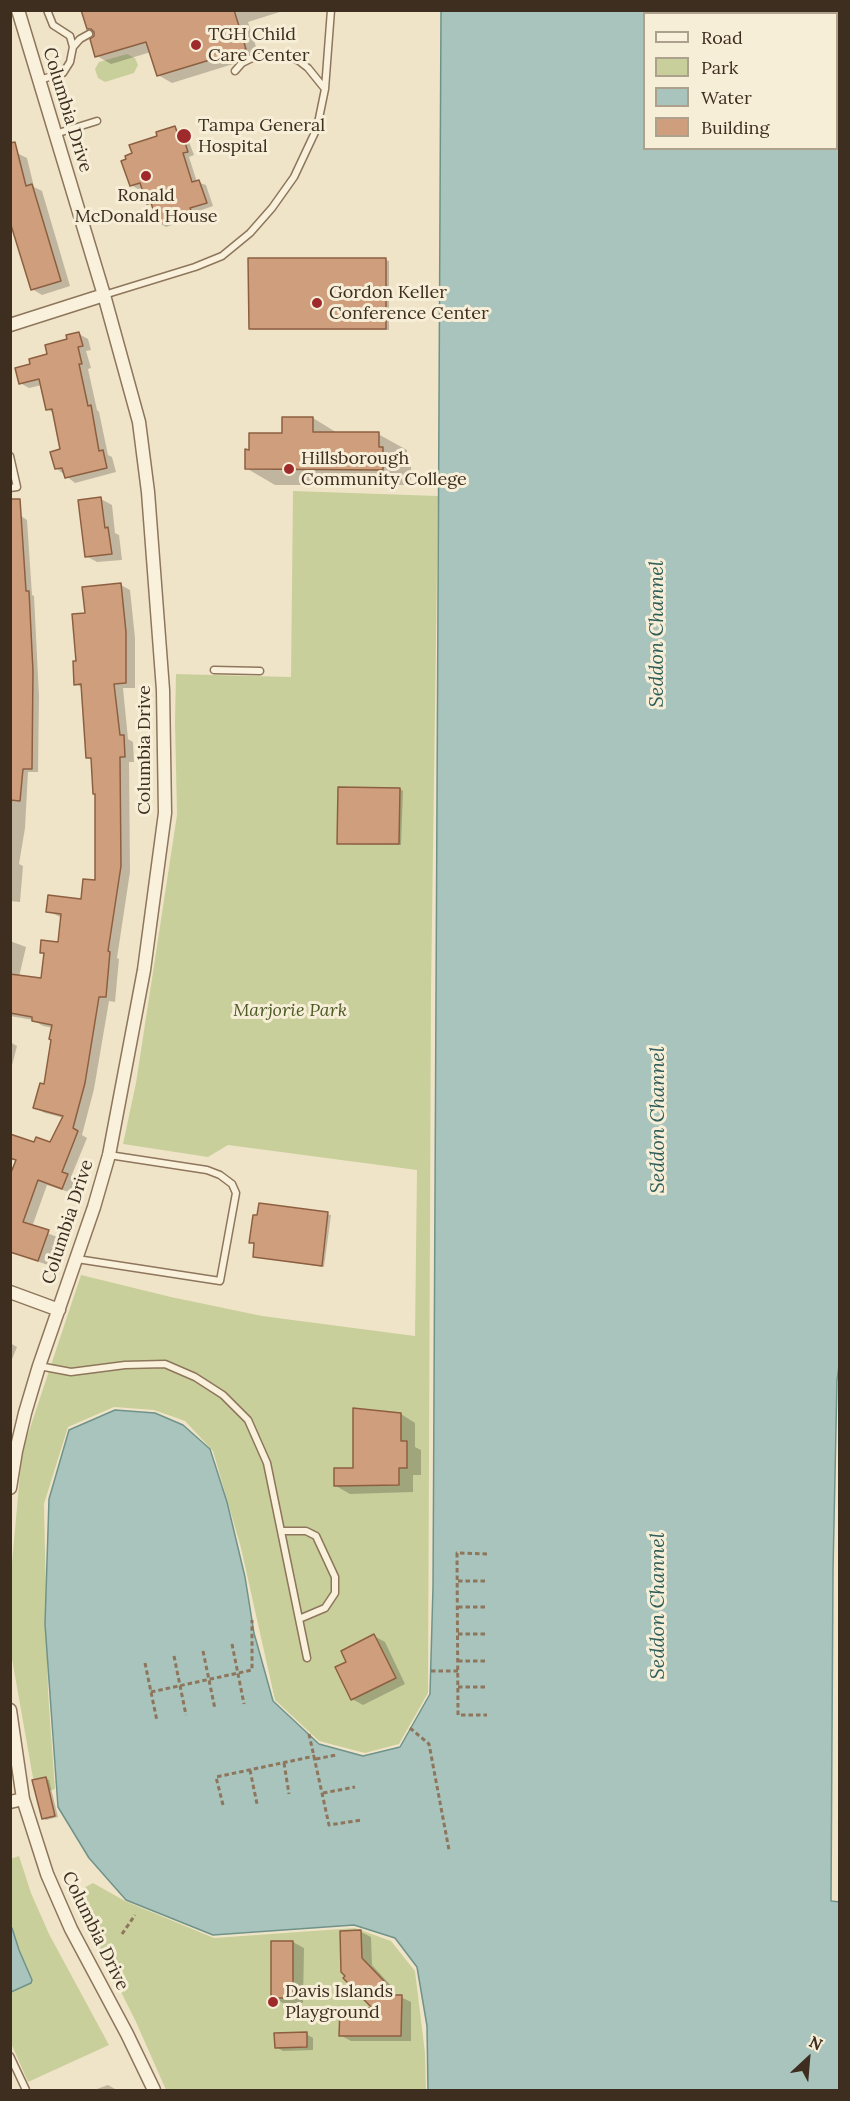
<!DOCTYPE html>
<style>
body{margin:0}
#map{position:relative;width:850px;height:2101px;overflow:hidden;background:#f0e4c8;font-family:Lora,serif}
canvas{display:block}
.frame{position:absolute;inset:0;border:12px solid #3d2e20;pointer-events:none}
.legend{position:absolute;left:643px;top:12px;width:195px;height:138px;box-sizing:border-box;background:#f7eed8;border:2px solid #ada18e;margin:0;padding:8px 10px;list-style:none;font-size:18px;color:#3d2e20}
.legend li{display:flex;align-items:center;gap:12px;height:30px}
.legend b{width:30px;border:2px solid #ada18e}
.north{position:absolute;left:778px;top:2029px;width:60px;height:60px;-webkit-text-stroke:4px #f7eed8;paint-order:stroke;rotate:26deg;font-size:16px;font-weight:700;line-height:24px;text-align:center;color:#3d2e20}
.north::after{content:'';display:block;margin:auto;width:21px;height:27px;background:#3d2e20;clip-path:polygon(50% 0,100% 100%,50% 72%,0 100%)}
</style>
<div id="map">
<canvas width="850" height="2101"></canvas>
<div class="frame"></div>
<ul class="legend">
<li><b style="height:8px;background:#faf1dc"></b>Road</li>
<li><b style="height:16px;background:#c9cf9b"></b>Park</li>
<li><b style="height:16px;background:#a9c4bc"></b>Water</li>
<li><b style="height:16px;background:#cf9f7d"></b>Building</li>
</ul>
<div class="north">N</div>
</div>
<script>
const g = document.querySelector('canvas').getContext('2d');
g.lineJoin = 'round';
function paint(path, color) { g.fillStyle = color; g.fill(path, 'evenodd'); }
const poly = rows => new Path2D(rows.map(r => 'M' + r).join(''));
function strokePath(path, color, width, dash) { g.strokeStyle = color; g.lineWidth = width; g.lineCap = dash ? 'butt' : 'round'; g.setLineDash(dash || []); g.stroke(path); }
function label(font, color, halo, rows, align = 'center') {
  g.font = font + ' Lora,serif'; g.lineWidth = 6; g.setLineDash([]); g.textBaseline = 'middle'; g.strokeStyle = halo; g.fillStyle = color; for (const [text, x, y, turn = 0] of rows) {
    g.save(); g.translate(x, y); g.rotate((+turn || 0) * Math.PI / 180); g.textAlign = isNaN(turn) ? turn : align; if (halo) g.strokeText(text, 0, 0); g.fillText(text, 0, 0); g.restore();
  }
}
const green = poly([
 [127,54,135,58,138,65,134,73,105,82,98,78,95,69,99,62],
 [293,491,438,496,431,991,428,1693,399,1744,365,1753,319,1741,275,1700,241,1548,213,1451,185,1421,154,1410,114,1407,68,1427,44,1504,48,1692,55,1789,36,1795,12,1659,11,1574,22,1452,81,1275,171,1297,262,1316,415,1336,417,1170,228,1145,208,1157,123,1144,136,1083,177,815,175,722,176,674,291,677],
 [19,1856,31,1893,49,1934,109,2045,28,2082,11,2043,10,1859],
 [93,1883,125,1901,214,1938,355,1928,391,1941,415,1971,425,2053,426,2090,166,2090,136,2022,72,1894]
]);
const water = poly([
 [441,11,839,11,840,1359,837,1380,833,1571,831,1901,840,1902,839,2090,428,2090,427,2026,417,1967,395,1938,354,1925,213,1935,126,1900,89,1858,58,1807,45,1624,49,1499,69,1430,115,1410,155,1413,183,1425,210,1449,227,1502,245,1577,254,1633,273,1701,319,1744,363,1756,400,1747,430,1694,433,1587,441,11],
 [644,14,836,14,836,148,644,148,644,14],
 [12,1928,19,1950,32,1980,31,1983,11,1992,10,1929,12,1928]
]);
const shadow = poly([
 [83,10,286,10,248,22,259,56,172,83,158,75,151,52,111,64,97,56,95,32,88,28],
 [175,128,182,132,184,139,189,142,194,155,189,157,197,182,206,185,213,206,196,212,198,216,166,227,159,223,154,206,149,203,143,188,138,189,131,185,159,137],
 [17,153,27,158,34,187,42,191,70,286,42,295,32,289,13,226,10,227,10,155],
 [386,260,389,261,389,330,253,330,250,328],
 [79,334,88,339,91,350,86,351,91,368,88,369,97,410,99,412,108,455,112,457,116,472,75,483,56,468,62,450,55,414,47,409,42,385,29,388,20,383,32,365,49,356],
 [313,418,339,434,378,434,407,450,407,463,411,465,411,485,275,485,246,468,251,451],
 [101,499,112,505,115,533,119,535,122,560,97,562,86,556],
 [21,516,27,520,32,595,34,596,39,696,38,772,28,772,25,828,19,864,23,866,20,902,10,901,10,517],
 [121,585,130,590,135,638,135,688,123,688,128,739,133,742,134,762,129,762,130,872,117,958,119,959,115,1002,109,1001,94,1089,82,1135,87,1138,71,1177,76,1181,72,1193,47,1185,32,1227,57,1237,48,1265,10,1252,17,1161,10,1159,10,1135,35,1144,51,1144,64,1118,45,1113,35,1108,45,1085,53,1028,43,1026,33,1020,10,1016,10,941,26,947,19,977,43,980,45,954,42,952,59,944,62,918,48,911,82,901,96,882,96,794,93,760,88,757,83,688,75,684,87,614],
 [400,789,403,791,401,845,341,844,338,843],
 [10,1042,17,1046,10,1073],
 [260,1205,331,1215,324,1267,254,1257,256,1244,251,1242],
 [10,1343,17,1347,10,1364],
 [401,1414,415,1423,415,1447,421,1450,421,1475,413,1475,413,1492,350,1494,336,1486,355,1469],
 [374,1636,385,1642,405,1684,363,1705,352,1699,348,1662],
 [46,1779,49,1780,58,1817,46,1820,43,1818],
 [361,1932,371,1937,372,1965,394,1989,387,1996,401,1997,411,2002,411,2041,351,2041,340,2035,375,2010,345,1978],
 [293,1942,304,1948,303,2003,283,2003,273,1997],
 [306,2034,313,2038,313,2050,283,2051,276,2047],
 [108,2085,117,2090,94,2090]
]);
const building = poly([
 [81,10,234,10,246,49,157,76,146,42,95,57,90,39,94,36,94,32,91,29,87,29,81,10],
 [175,126,179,138,183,136,188,152,183,153,192,182,199,180,207,203,190,208,192,213,158,224,151,203,147,204,140,183,130,186,121,161,126,159,125,156,132,153,129,145,157,136,156,132,175,126],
 [15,142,26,186,32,184,61,281,31,290,10,222,10,143,15,142],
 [248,258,386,258,386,329,249,329,248,258],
 [79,332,83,346,78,347,82,364,79,364,88,406,91,405,99,451,103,450,107,468,65,478,62,468,55,469,50,452,60,449,52,409,46,410,39,379,19,384,15,368,30,364,29,359,47,354,45,345,67,339,66,335,79,332],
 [282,417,313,417,313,432,379,432,379,447,383,447,383,470,245,469,245,449,249,450,249,433,282,433,282,417],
 [101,497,105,528,108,527,112,554,85,557,78,500,101,497],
 [10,499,20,499,26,591,29,591,33,671,32,769,23,769,20,801,10,800,10,499],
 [121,583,126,632,126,683,114,684,120,735,124,735,125,757,120,757,121,866,108,951,110,952,106,997,99,997,85,1083,73,1128,78,1131,62,1172,68,1174,62,1189,38,1180,23,1222,49,1230,38,1261,10,1252,10,1175,16,1160,10,1158,10,1134,34,1142,36,1137,50,1142,63,1116,33,1108,40,1083,44,1084,51,1040,49,1039,52,1025,32,1021,32,1017,10,1013,10,974,41,978,44,953,40,953,41,940,58,942,61,914,46,912,48,895,81,899,83,879,95,880,95,794,93,794,91,758,86,758,81,684,74,685,73,661,76,661,72,614,85,613,82,587,121,583],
 [338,787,400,788,399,844,337,844,338,787],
 [259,1203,328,1212,322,1266,253,1257,254,1243,249,1243,253,1215,257,1215,259,1203],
 [353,1408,401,1413,401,1441,407,1441,407,1468,399,1468,399,1485,334,1486,334,1468,353,1468,353,1408],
 [374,1634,396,1678,351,1700,335,1667,346,1662,341,1651,374,1634],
 [46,1777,55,1816,42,1819,32,1780,46,1777],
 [361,1930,362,1958,385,1982,373,1995,402,1995,401,2036,339,2036,340,2008,372,2008,343,1978,345,1976,341,1972,340,1931,361,1930],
 [271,1941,293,1941,293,1998,271,1998,271,1941],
 [307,2032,307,2047,275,2048,274,2033,307,2032]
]);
const path = poly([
 [840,1283,840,1306],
 [487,1554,457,1553,458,1715,487,1715],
 [458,1581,487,1581],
 [458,1607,488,1607],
 [458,1634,488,1634],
 [232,1644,244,1704],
 [203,1651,215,1709],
 [174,1656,186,1715],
 [458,1661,488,1661],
 [145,1663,157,1721],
 [431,1671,458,1671],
 [458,1687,488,1687],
 [151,1692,252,1670,252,1620],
 [410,1728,429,1744,449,1850],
 [309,1734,329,1825,362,1820],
 [316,1759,336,1755],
 [284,1763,289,1794],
 [250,1770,257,1804],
 [323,1793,355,1787],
 [223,1805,216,1777,315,1756],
 [122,1934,135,1915]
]);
const lane = poly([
 [73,47,80,39,89,34],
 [235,71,242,63,252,58,279,54,287,55,299,61,308,68,325,89],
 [39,80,63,73,70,62,73,47,70,36,53,25,47,10],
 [55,134,97,121],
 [104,295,195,267,222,256,250,233,272,208,294,177,317,128,325,89,331,10],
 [10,456,17,487,10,488],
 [214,670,260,671],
 [77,1259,220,1281,236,1193,232,1184,220,1175,207,1170,109,1155],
 [39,1366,71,1372,125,1365,165,1364,195,1377,223,1395,248,1420,267,1463,307,1658],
 [281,1531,306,1531,316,1536,335,1577,335,1593,325,1608,299,1619],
 [10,2056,26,2090]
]);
const street = poly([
 [10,325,104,295],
 [10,1292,59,1310],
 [10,1488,16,1451,25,1413,39,1366,94,1207,109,1155,144,970,165,813,163,690,148,492,139,422,104,295,18,10],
 [10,1710,23,1799,47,1874,71,1929,127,2034,154,2090],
 [10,1802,23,1799]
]);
const markers = [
 [196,45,6,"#9e2a2b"],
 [184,136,8,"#9e2a2b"],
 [146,176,6,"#9e2a2b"],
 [317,303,6,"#9e2a2b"],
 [289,469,6,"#9e2a2b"],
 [273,2002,6,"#9e2a2b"]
];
const poiNames = [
 ["TGH Child",208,35],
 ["Care Center",208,56],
 ["Tampa General",198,126],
 ["Hospital",198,147],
 ["Ronald",146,196,"center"],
 ["McDonald House",146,217,"center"],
 ["Gordon Keller",329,293],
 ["Conference Center",329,314],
 ["Hillsborough",301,459],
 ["Community College",301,480],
 ["Davis Islands",285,1992],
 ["Playground",285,2013]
];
const streetNames = [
 ["Columbia Drive",67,110,73],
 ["Columbia Drive",145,750,-90],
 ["Columbia Drive",68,1222,-72],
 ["Columbia Drive",95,1931,64]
];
const parkNames = [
 ["Marjorie Park",290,1011]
];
const waterNames = [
 ["Seddon Channel",657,634,-90],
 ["Seddon Channel",658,1120,-90],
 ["Seddon Channel",658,1606,-90]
];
paint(green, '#c9cf9b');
paint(water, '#a9c4bc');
strokePath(water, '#6f938a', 1.5);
paint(shadow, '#0003');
paint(building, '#cf9f7d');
strokePath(building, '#8d5f41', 1.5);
strokePath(lane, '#8d765c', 9);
strokePath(street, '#8d765c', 15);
strokePath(path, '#8d765c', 3, [4.5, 3]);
strokePath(lane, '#faf1dc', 6);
strokePath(street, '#faf1dc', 12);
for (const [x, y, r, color] of markers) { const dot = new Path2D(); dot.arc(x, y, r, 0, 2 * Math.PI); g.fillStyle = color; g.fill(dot); strokePath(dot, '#f7eed8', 2); }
label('18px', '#3d2e20', '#f7eed8', poiNames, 'left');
label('18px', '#3d2e20', '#f7eed8', streetNames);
label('italic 18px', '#4d5a26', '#f7eed8', parkNames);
label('italic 20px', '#2f5d5a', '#f7eed8', waterNames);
</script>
